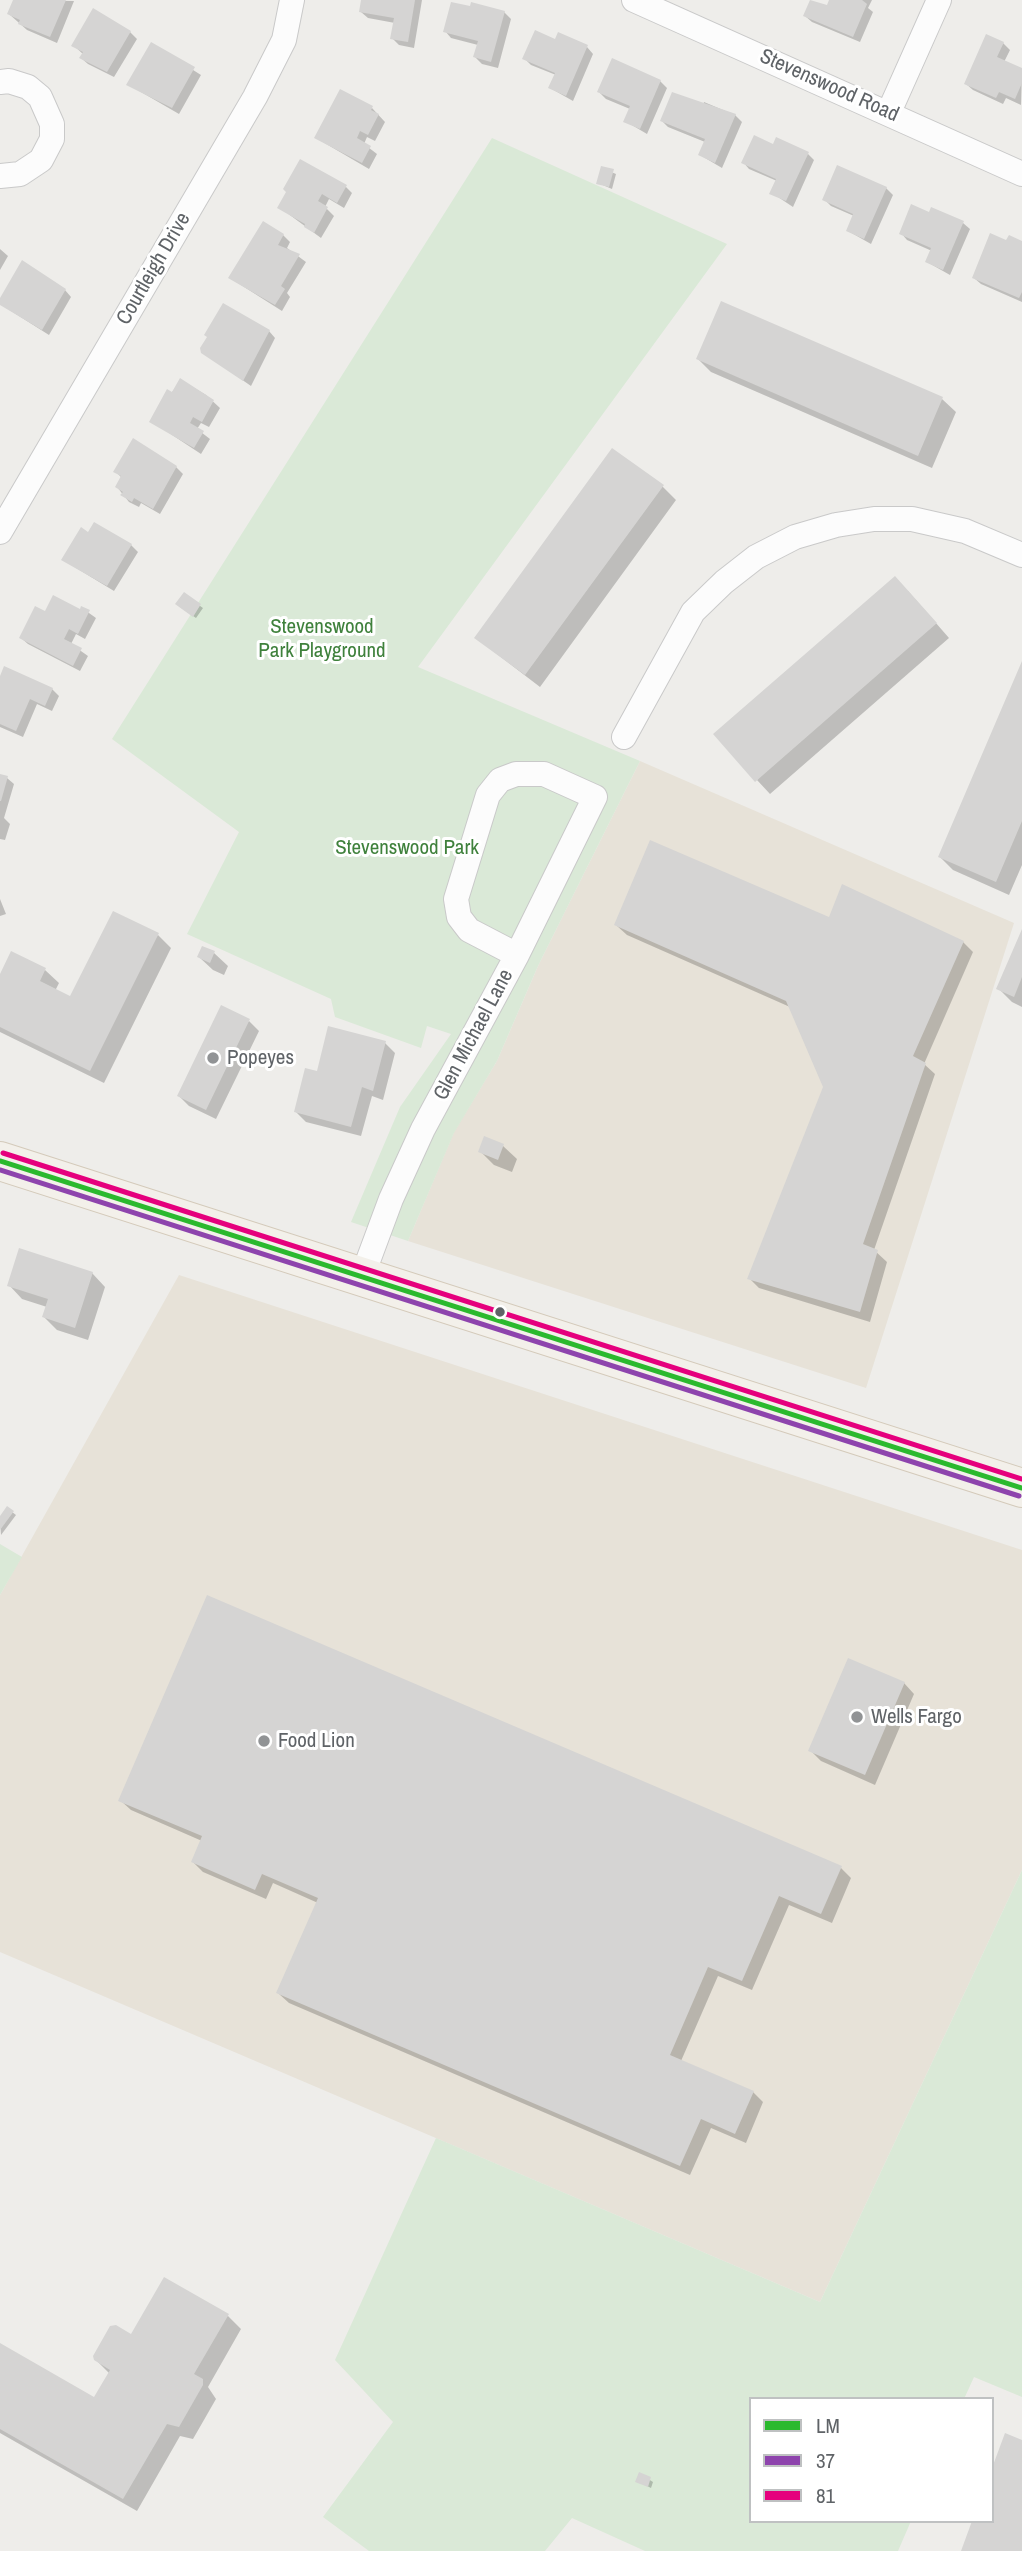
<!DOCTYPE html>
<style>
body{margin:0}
#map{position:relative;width:1022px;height:2551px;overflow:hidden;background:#eeedea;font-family:"Archivo Narrow",sans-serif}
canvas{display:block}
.legend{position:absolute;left:749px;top:2397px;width:245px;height:126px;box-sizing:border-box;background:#fff;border:2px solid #bfc1c2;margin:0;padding:9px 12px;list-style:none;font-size:21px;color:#5f6367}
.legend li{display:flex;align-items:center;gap:14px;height:35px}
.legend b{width:35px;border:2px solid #bfc1c2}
</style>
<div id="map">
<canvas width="1022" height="2551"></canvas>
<ul class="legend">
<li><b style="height:9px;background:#2bb92e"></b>LM</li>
<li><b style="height:9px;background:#8e44ad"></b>37</li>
<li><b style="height:9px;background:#e5007d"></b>81</li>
</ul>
</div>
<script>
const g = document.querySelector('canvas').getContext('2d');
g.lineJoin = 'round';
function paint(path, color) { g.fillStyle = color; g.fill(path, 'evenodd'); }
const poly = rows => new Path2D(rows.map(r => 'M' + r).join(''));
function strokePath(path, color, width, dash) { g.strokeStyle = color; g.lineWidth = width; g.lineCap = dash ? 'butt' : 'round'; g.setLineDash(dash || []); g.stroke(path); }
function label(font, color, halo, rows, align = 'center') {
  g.font = font + ' "Archivo Narrow",sans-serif'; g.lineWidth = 6; g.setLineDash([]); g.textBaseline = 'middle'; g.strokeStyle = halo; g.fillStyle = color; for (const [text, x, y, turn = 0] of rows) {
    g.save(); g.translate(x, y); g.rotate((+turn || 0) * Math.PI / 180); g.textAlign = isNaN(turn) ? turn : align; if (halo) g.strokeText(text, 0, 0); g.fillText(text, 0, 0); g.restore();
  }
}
const commercial = poly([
 [640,761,1014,923,866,1388,408,1241,454,1132,497,1061,538,966],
 [179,1275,1022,1550,1022,1870,820,2302,0,1952,0,1595]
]);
const green = poly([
 [492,138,727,244,418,667,640,761,538,966,497,1061,454,1133,408,1241,351,1222,400,1107,451,1034,427,1026,421,1048,335,1017,331,999,187,934,239,832,112,739],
 [0,1544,22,1557,0,1595],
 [1022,1870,1022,2397,974,2377,964,2399,751,2399,751,2521,911,2521,898,2551,645,2551,572,2518,545,2551,369,2551,323,2517,393,2422,335,2360,436,2138,820,2302]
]);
const shadow = poly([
 [15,0,74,1,57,43,27,30,9,14],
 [363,0,422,0,414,48,399,45,392,38,395,23,368,18,361,12],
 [831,0,872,0,868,8,873,12,860,42,812,22,805,16,828,7],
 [504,12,511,19,498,68,482,64,475,57,478,45,451,38,445,31],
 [130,32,137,39,114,77,88,64,81,58,83,54,73,45],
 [556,41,587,47,593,54,573,101,550,88,556,75,531,65,524,58],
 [1003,43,1010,50,1004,62,1022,70,1021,105,1006,98,1003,104,973,90,966,84],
 [152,44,201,75,179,114,129,85],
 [660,81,667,88,647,134,625,121,630,109,606,99,599,92],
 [704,102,735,115,742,122,722,168,700,155,705,142,668,127,662,121,703,106],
 [372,108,385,122,375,141,367,137,364,144,377,154,369,169,316,138],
 [774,146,808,154,814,160,793,207,772,193,777,181,749,169,743,162],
 [602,168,616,174,612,189,598,183],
 [346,187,352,193,344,208,329,199,325,207,334,216,321,238,279,207,288,192],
 [886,188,893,195,871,244,848,231,854,216,831,206,824,199],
 [930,214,963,223,970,229,950,275,927,262,932,251,907,240,901,233],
 [264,224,283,235,290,242,287,248,306,262,287,293,290,297,282,311,230,278],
 [1007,242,1022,243,1022,302,981,284,974,278],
 [0,249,8,256,0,270],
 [65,290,71,297,49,335,0,304,0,301],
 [269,331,275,338,251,386,202,352],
 [698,359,942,399,956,412,932,468,711,372],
 [181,380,206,395,220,408,209,427,201,423,197,429,210,439,201,454,151,421],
 [176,467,183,474,160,514,141,503,139,507,129,502,117,487,122,478,115,471],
 [662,486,676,500,540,687,476,638],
 [89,534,131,545,138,552,114,591,63,560],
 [908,591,949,638,770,794,757,780],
 [184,595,203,608,196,618,180,607],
 [82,608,96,618,85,639,76,634,71,644,88,656,80,671,28,644,21,638,45,613,80,611],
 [1022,666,1022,865,1009,895,953,870,940,857],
 [0,681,52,689,59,696,52,711,37,704,23,737,0,727],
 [0,778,7,778,14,784,4,818,10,824,5,840,0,839],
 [0,899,6,914,0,916],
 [616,925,963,942,973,952,924,1064,935,1074,874,1250,887,1262,870,1322,759,1288,749,1278,825,1087,790,1007,627,935],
 [1022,934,1022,1007,1012,1002,998,988],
 [158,935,171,948,104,1083,0,1032,0,978,45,970,59,983,55,991,71,998],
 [214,953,228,966,224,975,213,970,199,957],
 [249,1021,259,1031,216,1119,189,1106,179,1096],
 [385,1043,395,1053,383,1100,372,1096,361,1136,306,1122,296,1112,318,1073],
 [503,1146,517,1159,512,1172,494,1165,480,1151],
 [92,1273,105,1287,88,1340,57,1330,44,1317,47,1307,22,1299,9,1285],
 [7,1508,16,1515,1,1535,0,1519],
 [904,1683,914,1694,875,1785,821,1761,811,1751],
 [120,1800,841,1868,851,1878,832,1923,789,1905,752,1990,718,1976,681,2061,753,2092,763,2102,746,2143,711,2128,690,2175,289,2003,278,1993,318,1903,273,1883,266,1899,203,1872,193,1862,202,1841,131,1810],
 [228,2316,241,2329,208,2387,216,2399,193,2439,180,2436,137,2511,0,2433,0,2345,95,2400,110,2374,96,2360,132,2337],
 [640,2474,653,2482,651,2488,637,2481]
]);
const building = poly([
 [13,0,66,0,50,37,18,24,20,20,7,14],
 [361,0,415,0,408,42,390,39,394,18,359,12],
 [810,0,827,5,829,0,862,0,867,4,853,37,803,16],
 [451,2,470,6,471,2,505,11,491,62,473,57,478,41,443,32],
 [93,8,131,31,107,72,79,58,83,52,71,46],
 [535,30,555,39,558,32,588,45,566,96,548,88,555,73,522,59],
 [986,34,1004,42,997,57,1022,68,1022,83,1015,99,999,92,996,98,964,84],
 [151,42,195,67,172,108,126,85],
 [612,58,661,80,640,129,623,122,630,106,597,92],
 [340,89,373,106,371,110,379,114,368,135,360,131,357,138,371,146,362,163,314,138],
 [672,92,736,114,715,163,698,155,705,139,660,121],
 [754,135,773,144,776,137,809,152,786,201,769,194,776,179,741,163],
 [300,159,347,185,337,203,322,194,318,201,328,207,314,233,304,227,305,224,277,208,286,192,283,189],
 [837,165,887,187,864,239,846,231,853,214,822,200],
 [601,166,614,169,609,187,596,184],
 [911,204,929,212,931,207,964,221,943,270,925,262,931,248,899,234],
 [263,221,284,234,278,245,300,254,281,286,285,289,275,305,228,278],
 [990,233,1006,240,1009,235,1022,241,1022,292,1019,298,972,278],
 [22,260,66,289,42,330,0,305,0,298],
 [721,301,943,397,918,456,696,359],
 [223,303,270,330,243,381,201,353,200,348,207,337,204,335],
 [180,378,214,400,202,422,193,417,190,423,204,431,194,448,149,422,167,389,172,392],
 [133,438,177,466,153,509,134,498,132,502,120,495,123,492,115,487,121,476,113,472],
 [612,448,664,485,525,675,474,638],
 [94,522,132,544,107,586,61,560,81,527,88,532],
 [895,576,937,623,755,782,713,734],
 [184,592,201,604,193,617,175,604],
 [53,595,80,609,81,606,90,610,78,634,69,629,64,639,82,648,73,666,19,638,35,606,45,611],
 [1022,661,1022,821,996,882,938,857],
 [4,666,53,688,45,706,30,699,16,731,0,724,0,676],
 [0,774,8,776,1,801,0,801],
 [650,840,829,917,842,884,964,941,913,1056,926,1063,863,1244,878,1250,860,1312,747,1279,823,1087,786,1001,614,925],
 [113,911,159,933,90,1071,0,1027,0,974,11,951,46,968,40,981,70,996],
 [1022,929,1022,977,1014,997,996,989],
 [202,946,215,951,210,963,197,957],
 [221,1005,250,1019,206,1110,177,1096],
 [328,1026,386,1041,373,1091,362,1087,351,1127,294,1112,305,1068,317,1071],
 [484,1136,504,1144,498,1160,478,1152],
 [19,1248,93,1272,75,1328,42,1317,48,1299,7,1286],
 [7,1506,14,1511,0,1530,0,1516],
 [207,1595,842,1866,821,1914,779,1896,742,1981,708,1967,670,2055,754,2091,735,2134,701,2119,680,2166,276,1993,318,1898,262,1874,255,1890,191,1862,202,1836,118,1801],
 [848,1658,905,1682,865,1775,808,1751],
 [164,2277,229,2314,194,2374,203,2379,203,2385,179,2427,167,2424,123,2499,0,2429,0,2343,94,2397,110,2370,94,2360,93,2356,110,2326,116,2325,131,2334],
 [1005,2433,1022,2440,1022,2551,961,2551,972,2521,992,2521,992,2468],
 [639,2472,651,2477,648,2487,635,2482]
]);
const street = poly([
 [634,0,1022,174],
 [0,82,9,81,28,87,40,97,52,124,52,139,41,160,20,174,0,176],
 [889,112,939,0],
 [0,532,255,97,284,40,292,0],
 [624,737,693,612,724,582,756,557,795,537,836,525,874,519,912,519,965,531,1022,555],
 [362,1277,391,1199,423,1129,517,955,595,797,544,774,516,774,500,780,488,795,456,899,459,917,469,930,517,955]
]);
const primary = poly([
 [0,1161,1022,1488]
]);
const bus1 = poly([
 [0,1161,1022,1488]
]);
const bus2 = poly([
 [0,1170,1019,1496]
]);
const bus3 = poly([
 [3,1153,1022,1479]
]);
const markers = [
 [213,1058,7,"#919395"],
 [500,1312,6,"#5f6367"],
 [857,1717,7,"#919395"],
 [264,1741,7,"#919395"]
];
const streetNames = [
 ["Stevenswood Road",829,86,24],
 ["Courtleigh Drive",154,269,-60],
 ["Glen Michael Lane",474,1035,-62]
];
const parkNames = [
 ["Stevenswood",322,627],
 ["Park Playground",322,651],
 ["Stevenswood Park",407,848]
];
const poiNames = [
 ["Popeyes",227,1058],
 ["Wells Fargo",871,1717],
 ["Food Lion",278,1741]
];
paint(commercial, '#e7e2d8');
paint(green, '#dae9d7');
paint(shadow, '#0003');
paint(building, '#d5d4d3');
strokePath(street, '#c9c9c9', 26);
strokePath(primary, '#d4caba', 40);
strokePath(street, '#fcfcfc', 24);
strokePath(primary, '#f3f0ea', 38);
strokePath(bus1, '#2bb92e', 5);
strokePath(bus2, '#8e44ad', 5);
strokePath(bus3, '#e5007d', 5);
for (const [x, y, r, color] of markers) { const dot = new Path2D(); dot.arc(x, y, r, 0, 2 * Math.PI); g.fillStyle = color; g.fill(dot); strokePath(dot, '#fff', 2.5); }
label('21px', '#5f6367', '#fff', streetNames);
label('21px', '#3f813c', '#fff', parkNames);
label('21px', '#5f6367', '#fff', poiNames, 'left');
</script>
